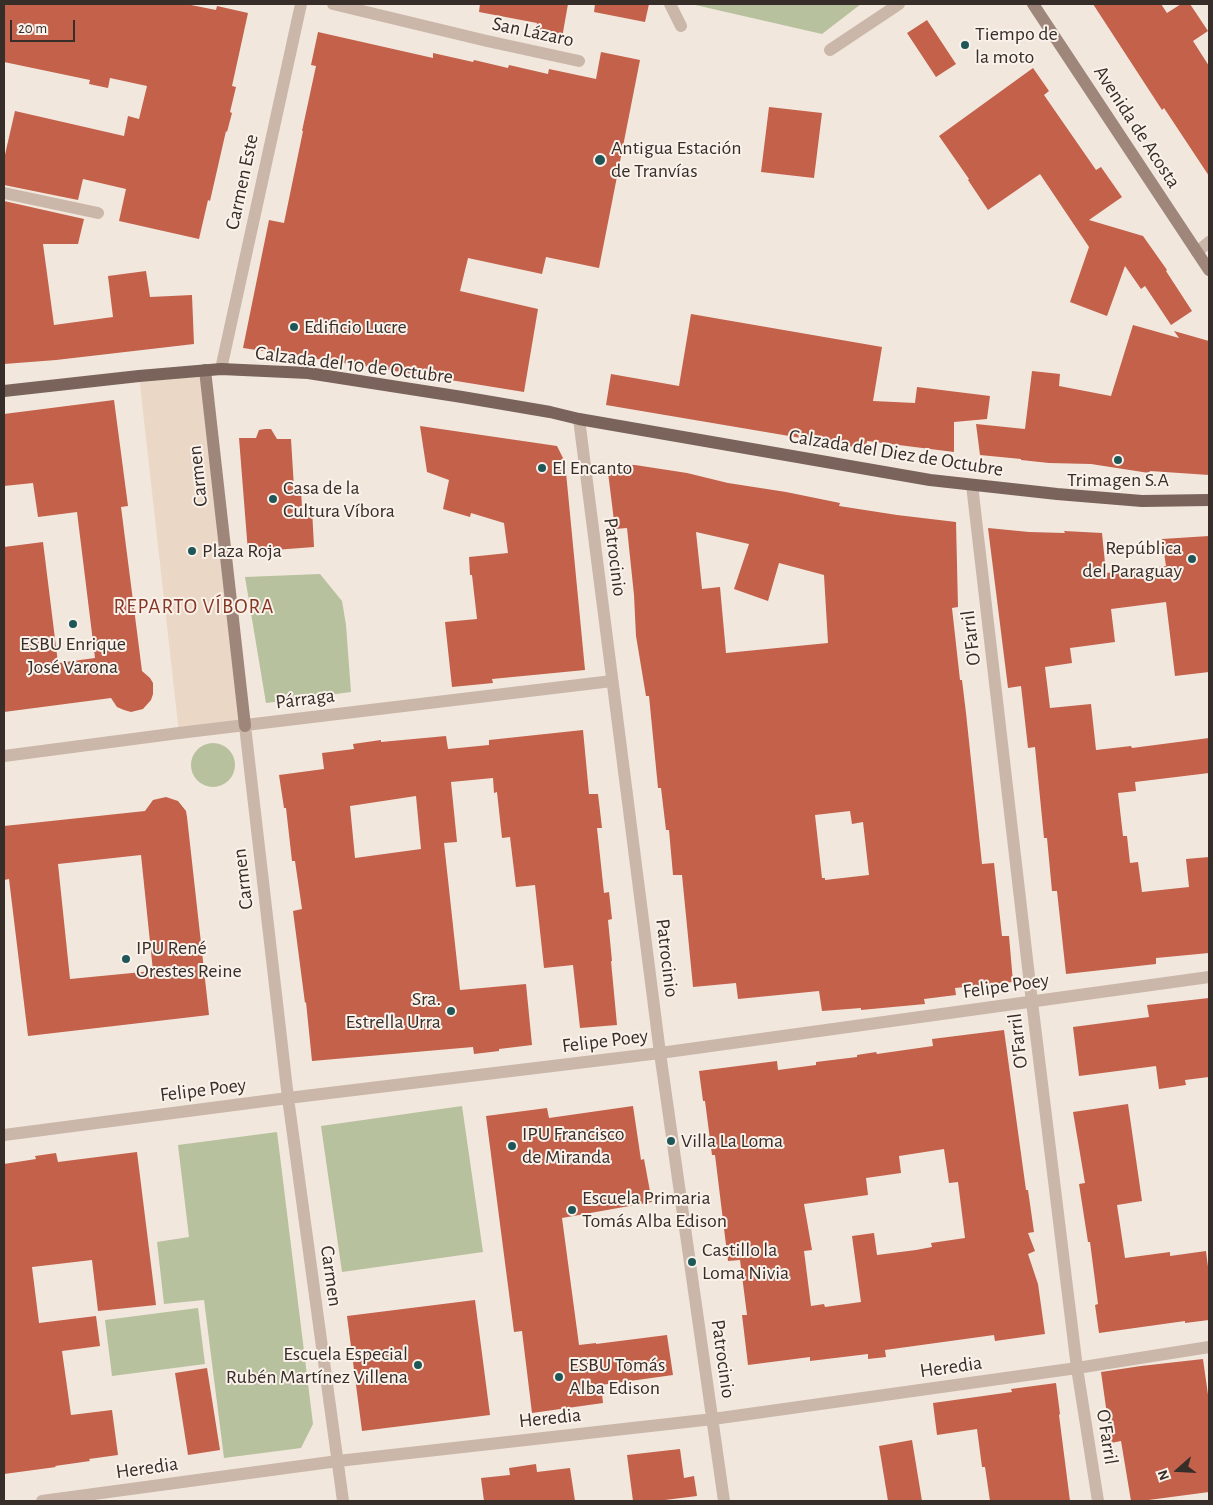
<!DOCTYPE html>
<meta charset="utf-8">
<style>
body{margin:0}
#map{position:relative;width:1213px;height:1505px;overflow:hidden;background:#f2e7dd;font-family:"Alegreya Sans",sans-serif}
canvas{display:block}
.frame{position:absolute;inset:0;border:5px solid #372d29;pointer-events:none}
.north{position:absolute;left:1153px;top:1445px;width:50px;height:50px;-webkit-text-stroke:4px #faf2ea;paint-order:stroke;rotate:251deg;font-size:14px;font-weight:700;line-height:20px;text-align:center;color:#372d29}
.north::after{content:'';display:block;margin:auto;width:18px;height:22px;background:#372d29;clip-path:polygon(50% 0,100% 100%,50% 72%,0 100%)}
.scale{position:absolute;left:10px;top:20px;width:65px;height:22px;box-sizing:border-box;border:2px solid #372d29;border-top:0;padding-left:6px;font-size:15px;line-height:18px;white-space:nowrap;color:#372d29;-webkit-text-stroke:4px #faf2ea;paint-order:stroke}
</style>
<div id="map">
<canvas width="1213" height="1505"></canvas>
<div class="frame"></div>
<div class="north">N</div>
<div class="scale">20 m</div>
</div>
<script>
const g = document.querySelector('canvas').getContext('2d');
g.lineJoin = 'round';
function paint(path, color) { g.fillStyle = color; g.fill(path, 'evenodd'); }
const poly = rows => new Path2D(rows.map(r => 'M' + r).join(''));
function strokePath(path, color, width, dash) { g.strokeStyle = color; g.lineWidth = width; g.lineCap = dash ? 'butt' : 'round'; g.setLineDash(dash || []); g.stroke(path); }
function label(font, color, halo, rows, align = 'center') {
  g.font = font + ' "Alegreya Sans",sans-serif'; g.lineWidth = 4; g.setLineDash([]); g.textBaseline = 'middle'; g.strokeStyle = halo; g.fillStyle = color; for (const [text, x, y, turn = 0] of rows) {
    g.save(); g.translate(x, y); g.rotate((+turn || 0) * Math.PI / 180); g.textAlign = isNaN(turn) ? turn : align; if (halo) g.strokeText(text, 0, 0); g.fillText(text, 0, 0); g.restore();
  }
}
const green = poly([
 [691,4,861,4,822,34],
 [320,574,342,601,346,625,351,692,266,703,245,577],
 '191 765a22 22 0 1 1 44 0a22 22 0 1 1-44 0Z',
 [462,1106,483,1252,342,1272,321,1126],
 [277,1132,313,1424,301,1448,224,1458,204,1300,164,1304,157,1242,189,1237,178,1145],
 [198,1308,205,1364,112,1376,105,1320]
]);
const plaza = poly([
 [205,370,245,726,179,733,139,376]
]);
const building = poly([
 [4,4,186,4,216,10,217,6,248,13,232,86,236,87,230,112,232,113,227,132,226,131,210,201,208,200,199,239,119,221,126,189,83,179,78,200,4,185,4,159,15,111,124,136,128,116,139,119,147,86,110,78,108,88,89,84,90,80,4,62],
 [480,4,568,4,562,38,535,33,537,23,479,12],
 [595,4,649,4,645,22,594,12],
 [1093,4,1161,4,1167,13,1181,4,1190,4,1208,31,1193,41,1209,66,1209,176,1164,108,1162,110],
 [927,20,956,64,936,77,907,33],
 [318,32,433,58,433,53,473,62,474,60,508,68,509,65,548,74,549,69,596,79,601,52,640,60,599,268,546,257,542,274,468,258,460,291,538,309,524,392,370,367,243,348,269,220,284,223,303,131,302,131,316,66,311,65],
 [1033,68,1049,91,1044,95,1096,170,1101,167,1122,197,1089,220,1143,236,1167,270,1166,271,1192,311,1171,325,1145,286,1141,289,1125,266,1107,316,1070,302,1089,247,1040,174,988,210,968,180,969,179,939,136],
 [769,107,822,113,814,178,761,172],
 [4,201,84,219,78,244,43,244,54,325,113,317,108,276,146,271,150,297,192,295,194,344,56,360,4,364],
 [691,314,882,347,873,401,915,403,917,387,990,396,987,419,954,422,954,452,867,441,866,449,606,405,611,374,679,386],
 [1133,325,1179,338,1174,331,1209,341,1209,475,1150,471,1149,473,1091,464,1049,463,1021,460,1021,459,980,455,976,424,1025,429,1032,371,1060,374,1059,386,1111,396],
 [114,400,128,506,121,507,142,671,150,678,153,683,153,694,151,700,143,709,131,712,124,710,117,707,111,698,4,712,4,547,43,542,58,663,95,658,77,512,38,517,33,483,4,486,4,414],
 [420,426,557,446,565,462,585,670,492,679,493,683,452,687,445,622,477,619,472,575,470,575,469,557,508,553,504,523,471,513,470,517,443,509,449,480,427,472],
 [265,429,271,429,277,439,291,439,294,488,301,488,302,509,312,509,314,547,248,552,239,438,256,438,259,430],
 [607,464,635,465,687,473,728,483,786,492,840,503,839,506,897,515,956,522,958,607,952,608,960,680,962,680,966,713,982,864,994,863,1002,936,1009,936,1013,982,955,988,956,995,924,999,925,1004,861,1010,861,1008,822,1011,819,991,738,999,736,983,693,987,682,875,673,875,669,830,666,830,661,788,658,788,649,696,646,696,636,636,634,595,627,528,615,529],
 [696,532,749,544,734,589,768,601,779,563,824,575,828,643,726,653,720,587,702,589],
 [850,811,852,824,863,822,869,875,825,880,825,878,822,878,815,815],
 [988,528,1029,532,1065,533,1064,531,1102,533,1106,573,1166,566,1162,539,1209,536,1209,672,1175,676,1166,602,1111,609,1115,642,1070,648,1072,663,1045,667,1050,708,1091,704,1096,750,1131,746,1132,748,1209,738,1209,773,1135,782,1136,791,1118,793,1123,836,1127,836,1130,863,1138,862,1142,892,1189,887,1186,859,1209,857,1209,953,1156,958,1156,964,1066,974,1057,891,1052,891,1047,838,1044,838,1035,747,1028,748,1021,686,1008,688],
 [583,730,589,794,598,794,602,828,597,828,604,893,609,892,612,919,608,920,612,961,611,961,617,1025,580,1028,573,965,544,968,535,885,516,887,510,837,502,838,497,792,494,793,493,778,451,782,457,842,444,843,460,990,526,984,532,1045,499,1049,499,1051,474,1054,473,1047,312,1061,306,1002,305,1003,293,911,302,909,295,861,292,861,286,808,284,808,279,775,324,769,322,753,354,749,353,744,381,740,381,742,446,736,448,749,489,745,489,740],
 [416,796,421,849,355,858,350,806],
 [166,797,178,801,186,811,187,817,209,1015,28,1036,9,879,4,880,4,826,145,811,153,800],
 [141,855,153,971,70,979,58,864],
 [1209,998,1209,1077,1185,1080,1186,1085,1159,1089,1156,1066,1079,1076,1073,1027,1149,1017,1147,1005],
 [1004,1030,1026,1190,1028,1190,1034,1232,1028,1233,1035,1251,1028,1254,1038,1284,1045,1334,995,1341,994,1335,885,1350,886,1357,868,1359,868,1354,810,1361,810,1357,748,1365,742,1315,747,1315,740,1260,728,1261,715,1155,712,1155,705,1101,703,1101,699,1071,777,1061,778,1070,816,1065,816,1062,857,1057,857,1055,876,1052,877,1054,933,1046,932,1039],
 [944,1149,949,1183,958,1182,965,1238,931,1243,932,1247,916,1250,877,1255,874,1233,852,1236,861,1302,825,1307,824,1304,811,1306,804,1251,812,1250,804,1204,868,1195,866,1178,901,1173,899,1156],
 [1128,1104,1142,1201,1117,1205,1125,1258,1170,1252,1170,1256,1206,1251,1209,1275,1209,1320,1185,1323,1185,1321,1099,1333,1095,1305,1098,1304,1090,1242,1088,1242,1079,1184,1085,1183,1073,1112],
 [633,1106,641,1160,644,1159,652,1202,562,1218,579,1345,596,1343,596,1344,667,1335,673,1375,601,1385,603,1403,532,1413,522,1331,514,1332,486,1116,547,1108,549,1118],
 [137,1152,156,1305,98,1311,92,1260,32,1267,39,1323,96,1316,100,1346,62,1351,71,1415,112,1410,118,1455,89,1459,90,1461,55,1466,56,1467,4,1474,4,1164,36,1159,35,1156,56,1153,58,1162],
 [475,1300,490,1415,362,1431,347,1316],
 [1203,1359,1209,1402,1209,1492,1141,1501,1131,1501,1121,1441,1111,1443,1101,1372,1141,1366],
 [207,1368,220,1450,188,1455,175,1373],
 [1056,1383,1060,1414,1059,1415,1070,1501,990,1501,985,1467,982,1467,977,1429,937,1435,933,1403,1012,1392,1011,1389],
 [912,1440,922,1501,888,1501,879,1446],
 [680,1449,684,1478,694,1476,697,1496,657,1501,633,1501,627,1455],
 [536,1464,537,1472,570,1468,575,1501,484,1501,481,1478,510,1475,509,1468]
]);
const street = poly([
 [333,4,487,41,579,61],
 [670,4,681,26],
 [830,50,899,4],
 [4,193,98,213],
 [1197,252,1209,242],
 [221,369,301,4],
 [579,419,660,1053,724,1501],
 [972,485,1032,1002,1077,1368,1098,1501],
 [245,726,288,1098,343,1501],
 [4,756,179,733,612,681],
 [4,1135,288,1098,660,1053,1209,977],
 [42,1501,338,1461,713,1419,1077,1368,1209,1347]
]);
const secondary = poly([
 [1033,4,1209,270],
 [205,370,245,726]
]);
const primary = poly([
 [4,391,139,376,221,369,308,373,462,397,550,412,579,419,930,480,1057,494,1142,501,1209,500]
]);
const markers = [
 [965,45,5,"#1f5758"],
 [600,160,6,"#1f5758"],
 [294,327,5,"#1f5758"],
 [1118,460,5,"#1f5758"],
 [542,468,5,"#1f5758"],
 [273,499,5,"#1f5758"],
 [192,551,5,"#1f5758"],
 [1192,559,5,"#1f5758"],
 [73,624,5,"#1f5758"],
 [126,959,5,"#1f5758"],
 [451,1011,5,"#1f5758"],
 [671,1141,5,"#1f5758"],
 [512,1146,5,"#1f5758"],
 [572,1210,5,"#1f5758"],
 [692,1262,5,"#1f5758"],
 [418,1365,5,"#1f5758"],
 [559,1377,5,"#1f5758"]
];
const streetNames = [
 ["San Lázaro",533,32,12],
 ["Avenida de Acosta",1137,127,57],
 ["Carmen Este",242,182,-78],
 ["Calzada del 10 de Octubre",354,365,7],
 ["Calzada del Diez de Octubre",896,453,9],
 ["Carmen",198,476,-96],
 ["Patrocinio",615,557,83],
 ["O'Farril",971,638,-97],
 ["Párraga",305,699,-7],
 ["Carmen",243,879,-97],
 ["Patrocinio",667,958,83],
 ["Felipe Poey",1006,986,-8],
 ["Felipe Poey",605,1041,-7],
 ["O'Farril",1018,1041,-97],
 ["Felipe Poey",203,1090,-7],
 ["Carmen",331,1276,82],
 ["Patrocinio",723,1359,82],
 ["Heredia",951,1367,-8],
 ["Heredia",550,1418,-6],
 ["O'Farril",1107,1437,81],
 ["Heredia",147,1468,-8]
];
const poiNames = [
 ["Tiempo de",975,34],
 ["la moto",975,57],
 ["Antigua Estación",611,148],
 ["de Tranvías",611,171],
 ["Edificio Lucre",304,327],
 ["El Encanto",552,468],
 ["Trimagen S.A",1118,480,"center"],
 ["Casa de la",283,488],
 ["Cultura Víbora",283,511],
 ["República",1182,548,"right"],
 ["del Paraguay",1182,571,"right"],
 ["Plaza Roja",202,551],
 ["ESBU Enrique",73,644,"center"],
 ["José Varona",73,667,"center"],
 ["IPU René",136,948],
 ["Orestes Reine",136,971],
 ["Sra.",441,999,"right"],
 ["Estrella Urra",441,1022,"right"],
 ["IPU Francisco",522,1134],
 ["de Miranda",522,1157],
 ["Villa La Loma",681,1141],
 ["Escuela Primaria",582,1198],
 ["Tomás Alba Edison",582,1221],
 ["Castillo la",702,1250],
 ["Loma Nivia",702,1273],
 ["Escuela Especial",408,1354,"right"],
 ["Rubén Martínez Villena",408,1377,"right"],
 ["ESBU Tomás",569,1365],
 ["Alba Edison",569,1388]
];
const neighbourhoodNames = [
 ["REPARTO VÍBORA",194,607]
];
paint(green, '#b7c19d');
paint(plaza, '#ead7c5');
paint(building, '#c3614a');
strokePath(street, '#cab7a9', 12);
strokePath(secondary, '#9e867b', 12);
strokePath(primary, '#79635a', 12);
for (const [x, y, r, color] of markers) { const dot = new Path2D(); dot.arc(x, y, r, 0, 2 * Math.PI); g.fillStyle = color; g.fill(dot); strokePath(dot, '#faf2ea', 2); }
label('20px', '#372d29', '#faf2ea', streetNames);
label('20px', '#372d29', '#faf2ea', poiNames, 'left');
g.letterSpacing = '1px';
label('21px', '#853624', '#faf2ea', neighbourhoodNames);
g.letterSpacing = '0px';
</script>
